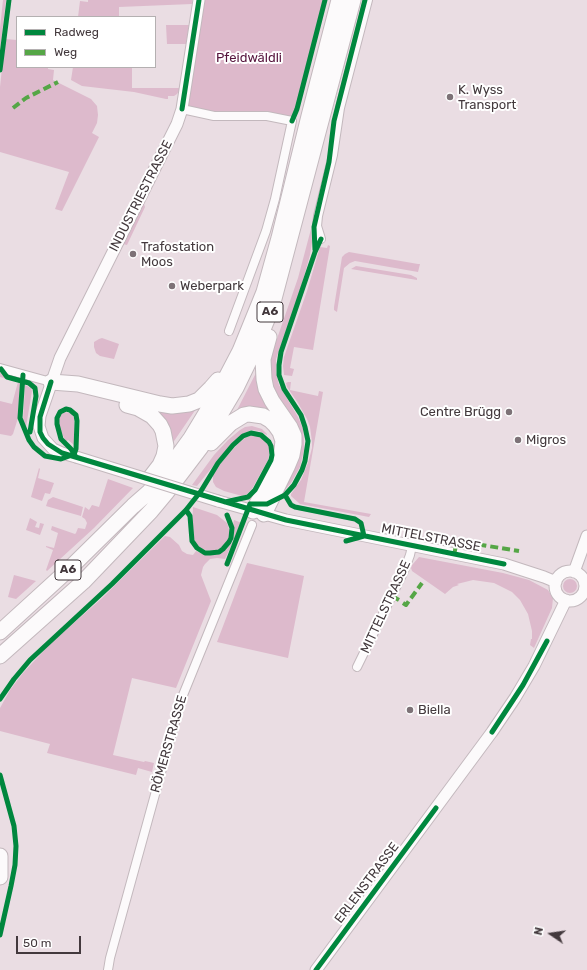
<!DOCTYPE html>
<meta charset="utf-8">
<style>
body{margin:0}
#map{position:relative;width:587px;height:970px;overflow:hidden;background:#eadde3;font-family:Rubik,sans-serif}
canvas{display:block}
.legend{position:absolute;left:16px;top:16px;width:140px;height:52px;box-sizing:border-box;background:#fff;border:1px solid #b4b0b1;margin:0;padding:5px 7px;list-style:none;font-size:12px;color:#43393d}
.legend li{display:flex;align-items:center;gap:8px;height:20px}
.legend b{width:20px;border:1px solid #b4b0b1}
.north{position:absolute;left:531px;top:914px;width:40px;height:40px;-webkit-text-stroke:3px #fff;paint-order:stroke;rotate:283deg;font-size:11px;font-weight:700;line-height:16px;text-align:center;color:#43393d}
.north::after{content:'';display:block;margin:auto;width:14px;height:18px;background:#43393d;clip-path:polygon(50% 0,100% 100%,50% 72%,0 100%)}
.scale{position:absolute;left:16px;top:936px;width:65px;height:18px;box-sizing:border-box;border:2px solid #43393d;border-top:0;padding-left:5px;font-size:12px;line-height:14px;white-space:nowrap;color:#43393d;-webkit-text-stroke:3px #fff;paint-order:stroke}
</style>
<div id="map">
<canvas width="587" height="970"></canvas>
<ul class="legend">
<li><b style="height:5px;background:#00873e"></b>Radweg</li>
<li><b style="height:5px;background:#55a646"></b>Weg</li>
</ul>
<div class="north">N</div>
<div class="scale">50 m</div>
</div>
<script>
const g = document.querySelector('canvas').getContext('2d');
g.lineJoin = 'round';
function paint(path, color) { g.fillStyle = color; g.fill(path, 'evenodd'); }
const poly = rows => new Path2D(rows.map(r => 'M' + r).join(''));
function strokePath(path, color, width, dash) { g.strokeStyle = color; g.lineWidth = width; g.lineCap = dash ? 'butt' : 'round'; g.setLineDash(dash || []); g.stroke(path); }
function label(font, color, halo, rows, align = 'center') {
  g.font = font + ' Rubik,sans-serif'; g.lineWidth = 4; g.setLineDash([]); g.textBaseline = 'middle'; g.strokeStyle = halo; g.fillStyle = color; for (const [text, x, y, turn = 0] of rows) {
    g.save(); g.translate(x, y); g.rotate((+turn || 0) * Math.PI / 180); g.textAlign = isNaN(turn) ? turn : align; if (halo) g.strokeText(text, 0, 0); g.fillText(text, 0, 0); g.restore();
  }
}
const green = poly([
 [3,0,6,0,0,51,0,28],
 [88,0,192,0,192,4,119,7,119,17,78,17,80,1,88,2],
 [166,25,189,25,186,44,167,44],
 [5,39,17,40,17,67,48,67,48,69,54,70,53,80,91,99,97,106,98,115,97,123,92,133,99,137,62,211,55,209,69,172,0,152,0,87],
 [73,67,132,67,132,88,179,88,180,89,177,94,174,96,168,96,168,99,166,99,134,92,82,86,71,80],
 [144,204,145,207,127,245,123,244,142,205],
 [311,229,312,242,310,255,298,298,276,359,276,373,279,385,298,417,303,429,304,440,304,450,300,467,291,483,283,492,295,422,288,410,277,396,272,383,270,359,298,278],
 [328,245,330,246,313,350,294,347,290,368,294,369,292,376,284,375,283,366,284,357,307,291,320,247,327,248],
 [349,252,418,264,420,264,418,272,355,261,350,263,344,268,337,312,334,310,334,307,342,257,345,254],
 [356,266,411,275,417,278,417,280,351,269],
 [102,338,119,344,114,359,100,356,96,353,94,347,94,342,99,339],
 [257,371,273,413,249,407,237,410],
 [0,373,6,378,20,382,18,418,13,434,11,436,0,434,0,401,12,404,18,382,0,377],
 [288,382,291,382,290,390,318,396,319,391,323,392,304,502,371,514,369,517,300,504,291,496,291,494,301,480,308,463,312,448,312,442,310,427,307,419,298,403,287,387,286,383],
 [25,385,31,388,32,391,26,427,23,422],
 [198,406,170,447,147,408],
 [64,412,71,413,74,418,74,445,68,440,66,442,59,427,59,417],
 [252,426,262,429,267,434,267,435,259,431,251,430,243,434,222,455,197,486,192,485,214,455,228,440,240,430,245,427],
 [252,435,264,438,269,445,270,451,268,460,252,489,246,495,242,496,224,491,216,487,213,482,213,472,237,445,245,438],
 [39,468,40,469,38,478,54,483,50,494,45,493,42,501,31,497],
 [108,479,133,488,94,528,47,571,46,570,53,550,46,547,46,546,54,548,58,533,51,530,52,526,75,534,76,533,78,528,85,529,87,523,85,519,82,517,85,507,89,510,92,505,99,507],
 [53,497,83,507,81,516,46,506,48,500],
 [193,507,217,515,227,523,230,532,229,538,222,548,217,551,210,551,202,549,196,544,192,533],
 [30,518,37,522,35,527,39,528,40,523,44,524,40,535,26,530],
 [234,520,242,523,225,559,217,558,210,559,205,564,203,567,201,575,211,601,176,688,132,678,113,755,144,762,145,761,154,763,152,772,138,768,136,775,47,753,50,744,0,731,0,708,10,690,23,673,50,644,101,599,165,536,170,537,179,545,182,551,187,554,193,555,196,551,205,555,216,555,227,549,233,541,234,533,233,525],
 [419,557,503,573,529,580,548,590,553,598,552,608,534,648,530,645,531,639,532,639,532,631,528,614,520,600,512,592,494,583,473,580,457,584,459,585,453,587,445,594,412,571,411,568,412,565],
 [247,563,304,576,288,658,217,642],
 [14,575,36,581,16,599,8,597],
 '563 586a7 7 0 1 1 14 0a7 7 0 1 1-14 0Z'
]);
const forest = poly([
 [199,0,325,0,297,109,292,121,214,116,182,109]
]);
const street = poly([
 [182,109,214,116,267,116,292,121,275,199,266,231,229,331],
 [321,239,317,226,318,216,333,155,340,108,368,0],
 [0,368,51,382],
 [585,585,587,585],
 [357,667,404,571,410,555,412,546],
 [108,970,110,958,181,700,252,525]
]);
const secondary = poly([
 [76,457,62,453,53,449,43,438,39,426,40,416,60,358,177,124,182,109,199,0],
 [218,501,286,520,504,564,544,577,556,582],
 '555 586a15 15 0 1 1 30 0a15 15 0 1 1-30 0Z',
 [574,572,587,536],
 [316,970,492,732,515,698,534,666,566,600]
]);
const highway = poly([
 [51,382,78,384,160,404,172,406,189,404,199,400,211,388,218,380],
 [127,405,138,408,152,416,160,425,163,431,166,446,164,456,160,465,150,478],
 [211,443,231,423,244,415,249,414,263,416,270,420,275,425,280,432,283,441,281,458,279,464,253,511],
 [264,514,287,467,292,455,294,444,294,436,290,427,272,401,266,389,264,379,263,359,269,337],
 [0,632,69,569,133,506,149,492,167,471,191,438,217,395,240,351,264,292,279,238,309,116,339,0],
 [0,656,83,582,151,511,166,493,201,447,236,388,254,351,271,310,353,0],
 [0,856,0,877]
]);
const secondaryBridge = poly([
 [76,457,218,501]
]);
const quiet = poly([
 [13,108,26,98,58,82],
 [454,555,457,541,519,551],
 [392,596,399,600],
 [403,603,406,605,422,583]
]);
const cycleway = poly([
 [0,70,9,0],
 [182,109,199,0],
 [292,121,297,109,325,0],
 [315,250,314,227,329,162,334,121,365,0],
 [1,369,7,377,29,383,35,388,36,396,30,432],
 [23,375,20,418,29,440,34,447,45,456,61,459,72,455,74,454,75,452,76,449,77,421,76,415,70,410,66,409,60,412,57,418,57,424,61,439,71,449,76,457],
 [51,382,40,417,40,432,43,438,48,444,62,453,286,520,504,564],
 [285,495,291,505,295,507,355,519,361,523,364,536,346,541],
 [250,504,267,504,285,495,294,485,302,470,305,461,308,441,305,427,301,415,284,389,279,375,279,365,281,352,315,252,321,239],
 [186,510,190,516,192,541,197,548,205,553,210,553,219,552,223,549,229,542,231,538,232,528,227,515],
 [227,564,250,504],
 [0,699,14,679,30,660,112,584,186,510,201,491,218,463,233,445,243,436,251,433,261,435,269,442,271,446,272,455,271,460,255,490,248,497,225,502],
 [492,732,523,685,547,641],
 [0,775,14,826,16,846,15,865,11,886,0,935],
 [316,970,436,808]
]);
const markers = [
 [450,97,4,"#7d7277"],
 [133,254,4,"#7d7277"],
 [172,286,4,"#7d7277"],
 [509,412,4,"#7d7277"],
 [518,440,4,"#7d7277"],
 [410,710,4,"#7d7277"]
];
const shields = [
 [270,312,26],
 [68,570,26]
];
const shieldNames = [
 ["A6",270,312],
 ["A6",68,570]
];
const parkNames = [
 ["Pfeidwäldli",249,58]
];
const poiNames = [
 ["K. Wyss",458,90],
 ["Transport",458,105],
 ["Trafostation",141,247],
 ["Moos",141,262],
 ["Weberpark",180,286],
 ["Centre Brügg",501,412,"right"],
 ["Migros",526,440],
 ["Biella",418,710]
];
const streetNames = [
 ["INDUSTRIESTRASSE",141,196,-63],
 ["MITTELSTRASSE",431,538,11],
 ["MITTELSTRASSE",386,607,-65],
 ["RÖMERSTRASSE",169,744,-74],
 ["ERLENSTRASSE",367,883,-53]
];
paint(green, '#ddbacc');
paint(forest, '#ddb9cb');
strokePath(street, '#c3b8bd', 10);
strokePath(secondary, '#c3b8bd', 13);
strokePath(highway, '#c3b8bd', 17);
strokePath(street, '#fcfafb', 8);
strokePath(secondary, '#fcfafb', 11);
strokePath(highway, '#fcfafb', 15);
strokePath(secondaryBridge, '#c3b8bd', 13, []);
strokePath(secondaryBridge, '#fcfafb', 11);
strokePath(quiet, '#55a646', 4, [8, 4]);
strokePath(cycleway, '#00873e', 5);
for (const [x, y, r, color] of markers) { const dot = new Path2D(); dot.arc(x, y, r, 0, 2 * Math.PI); g.fillStyle = color; g.fill(dot); strokePath(dot, '#fff', 1.5); }
for (const [x, y, w] of shields) { const box = new Path2D(); box.roundRect(x - w / 2, y - 10, w, 20, 3); g.fillStyle = '#fff'; g.fill(box); strokePath(box, '#43393d', 1); }
label('bold 12px', '#43393d', null, shieldNames);
label('13px', '#56153d', '#fff', parkNames);
label('13px', '#43393d', '#fff', poiNames, 'left');
label('13px', '#43393d', '#fff', streetNames);
</script>
